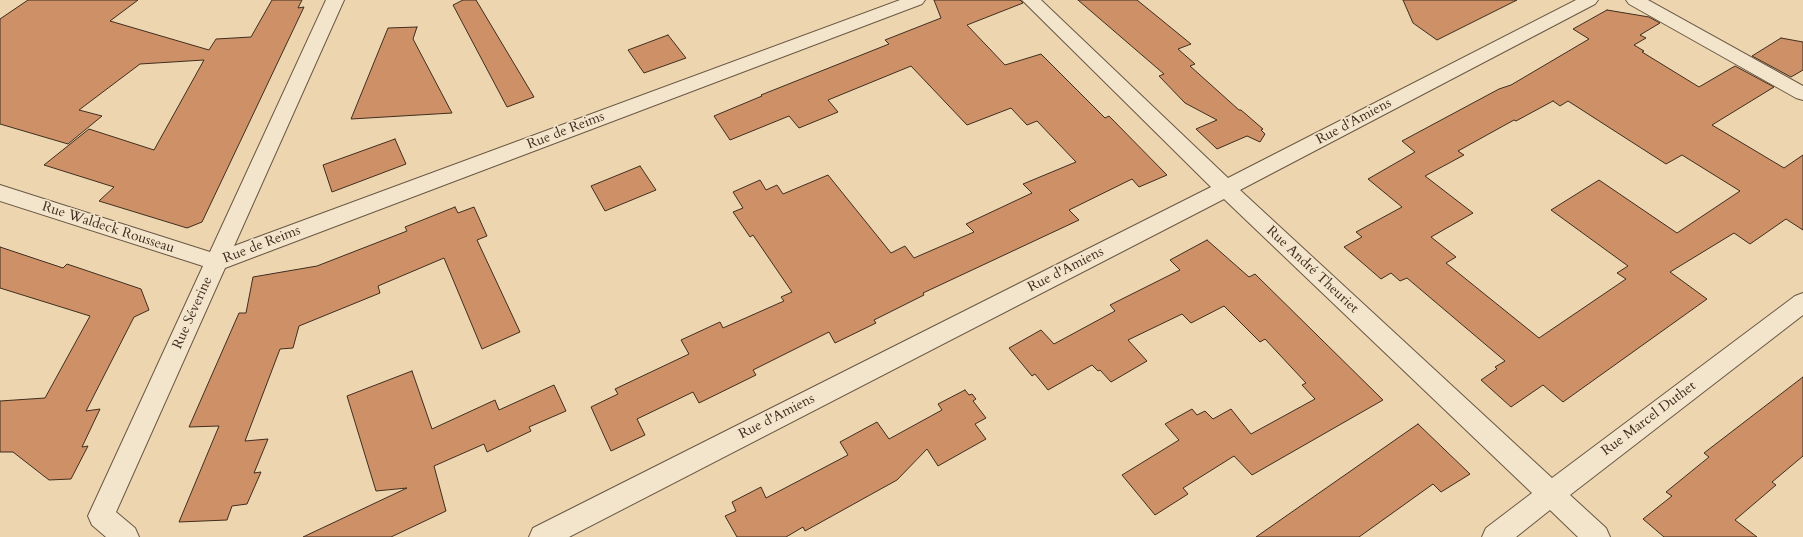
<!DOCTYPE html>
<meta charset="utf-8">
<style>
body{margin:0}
canvas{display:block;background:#edd5b0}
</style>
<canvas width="1803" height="537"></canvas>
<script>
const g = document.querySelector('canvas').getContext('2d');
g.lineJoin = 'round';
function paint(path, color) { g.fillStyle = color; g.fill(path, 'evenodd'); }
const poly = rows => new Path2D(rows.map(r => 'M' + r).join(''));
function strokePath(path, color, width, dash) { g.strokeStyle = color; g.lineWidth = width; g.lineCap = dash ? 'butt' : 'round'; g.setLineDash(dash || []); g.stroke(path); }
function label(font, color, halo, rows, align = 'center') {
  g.font = font + ' Cardo,serif'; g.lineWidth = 3.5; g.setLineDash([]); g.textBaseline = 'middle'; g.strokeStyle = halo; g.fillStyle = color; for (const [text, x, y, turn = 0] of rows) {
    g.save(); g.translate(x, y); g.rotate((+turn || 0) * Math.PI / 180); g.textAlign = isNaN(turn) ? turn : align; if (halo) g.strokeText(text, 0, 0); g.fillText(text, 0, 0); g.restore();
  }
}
const building = poly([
 [28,0,138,0,110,21,209,50,216,39,251,37,272,0,302,0,298,8,304,7,202,222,187,228,99,201,114,187,44,165,89,129,154,150,204,60,140,64,79,110,102,116,68,144,0,124,0,19,28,0],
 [463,0,476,0,534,97,507,107,453,5,463,0],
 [934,0,1020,0,1023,3,967,25,1005,65,1041,54,1105,118,1109,116,1167,175,1139,187,1132,179,1069,210,1079,220,923,293,924,295,874,320,876,323,835,343,829,332,753,370,756,375,699,403,693,392,637,419,645,435,611,451,591,407,618,394,615,389,689,354,681,340,720,322,723,328,784,301,781,297,792,292,753,235,750,237,733,212,743,208,733,192,760,180,766,190,777,185,783,194,828,175,891,253,905,246,914,258,974,232,966,224,1032,193,1023,184,1076,162,1037,121,1027,125,1011,108,967,125,911,66,828,100,838,112,799,128,789,116,730,140,714,116,762,96,761,95,889,44,885,40,941,18,934,0],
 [1078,0,1137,0,1191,44,1178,49,1195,64,1190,66,1239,110,1241,110,1263,129,1261,130,1265,134,1260,142,1247,136,1217,149,1196,129,1217,120,1185,103,1159,76,1164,74,1078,0],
 [1403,0,1517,0,1437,40,1413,23,1403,0],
 [1607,10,1649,17,1660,23,1640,35,1646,38,1634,45,1644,51,1642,52,1699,87,1735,66,1774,87,1712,125,1784,168,1803,155,1803,230,1786,219,1750,244,1734,233,1670,272,1707,299,1563,402,1543,385,1511,407,1481,380,1497,369,1495,367,1505,361,1407,278,1400,281,1391,273,1381,279,1344,247,1362,237,1356,232,1402,207,1368,179,1415,152,1402,141,1499,89,1511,85,1589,39,1573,29,1607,10],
 [1553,101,1560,106,1568,101,1666,164,1682,155,1740,191,1677,233,1599,180,1551,210,1628,266,1617,273,1626,279,1539,338,1446,263,1456,257,1431,237,1473,213,1425,176,1464,155,1458,151,1514,120,1516,121,1553,101],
 [417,27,413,39,452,113,351,119,388,28,417,27],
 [668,35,686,58,644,73,628,50,668,35],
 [1781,38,1803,42,1803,70,1791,77,1752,56,1781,38],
 [395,139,406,164,332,192,323,165,395,139],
 [640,166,656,190,605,211,591,186,640,166],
 [455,207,458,213,474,207,487,236,477,240,520,332,482,349,444,258,378,286,380,293,299,326,293,348,280,349,245,441,268,439,254,473,261,472,247,504,232,506,227,520,179,522,219,426,189,427,239,313,246,313,253,277,317,266,407,231,405,227,455,207],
 [1207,240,1249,277,1255,274,1383,400,1252,475,1234,456,1183,488,1188,494,1155,515,1122,475,1179,440,1165,424,1192,409,1197,415,1205,411,1213,419,1231,409,1251,434,1315,399,1302,385,1306,383,1265,339,1260,342,1224,306,1191,323,1182,314,1128,340,1147,361,1111,382,1100,370,1098,371,1092,365,1048,390,1035,374,1032,376,1009,348,1041,330,1054,344,1115,311,1110,305,1180,270,1170,260,1207,240],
 [0,247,63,268,67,264,141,289,149,310,134,317,86,411,100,409,82,447,88,446,71,479,49,480,13,452,0,452,0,401,45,398,90,316,0,288,0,247],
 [412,371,432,429,495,400,499,410,554,385,566,411,529,427,531,431,487,452,484,444,434,466,446,511,391,537,303,537,407,488,376,491,347,396,412,371],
 [1803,377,1803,456,1772,482,1776,485,1735,520,1757,537,1664,537,1643,519,1672,496,1666,492,1709,457,1704,453,1803,377],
 [965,390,969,395,972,394,976,399,973,401,986,418,975,424,986,439,938,466,927,449,897,480,805,531,803,527,786,537,737,537,725,516,736,511,732,502,761,487,766,498,848,455,840,442,877,422,889,439,942,410,938,404,965,390],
 [1418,424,1470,474,1441,492,1433,484,1359,537,1256,537,1418,424]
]);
const minor = poly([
 [326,0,344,0,234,246,900,0,925,0,922,4,225,268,116,512,135,528,139,537,106,537,92,525,88,516,203,266,0,201,0,185,210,252,326,0],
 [1022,0,1041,0,1228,178,1576,0,1598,0,1595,4,1240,190,1552,478,1795,296,1803,293,1803,315,1570,495,1606,528,1610,537,1578,537,1550,510,1516,537,1482,537,1486,528,1532,493,1224,199,569,537,529,537,533,528,1211,187,1022,0],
 [1626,0,1648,0,1803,86,1803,100,1796,98,1629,4,1626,0]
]);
const streetNames = [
 ["Rue d'Amiens",1354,122,-28],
 ["Rue de Reims",566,131,-21],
 ["Rue Waldeck Rousseau",108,228,18],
 ["Rue de Reims",262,245,-21],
 ["Rue d'Amiens",1066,270,-27],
 ["Rue André Theuriet",1312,270,43],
 ["Rue Séverine",193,313,-66],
 ["Rue d'Amiens",777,417,-27],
 ["Rue Marcel Duthet",1649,419,-37]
];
paint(building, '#ce9066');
strokePath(building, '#3f2e1f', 1);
strokePath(minor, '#6a5843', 2);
paint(minor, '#f3e4cc');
label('14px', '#3f2e1f', '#f3e4cc', streetNames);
</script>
